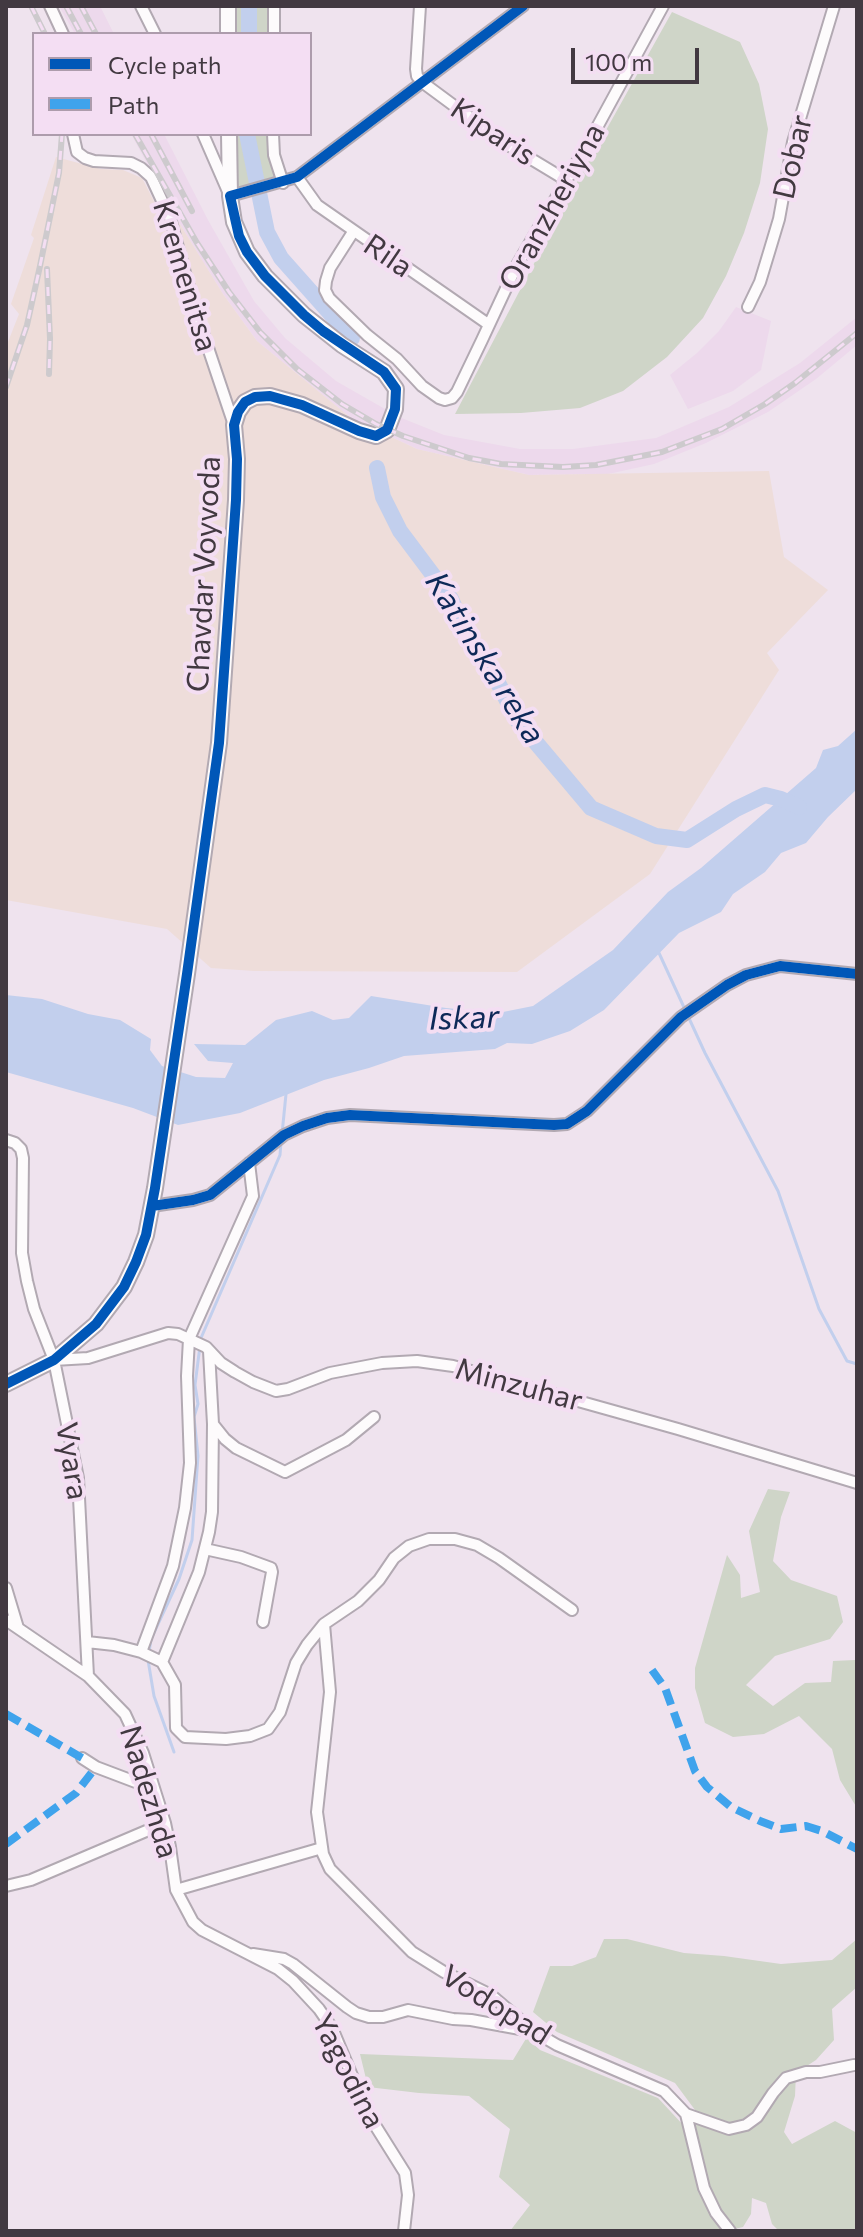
<!DOCTYPE html>
<style>
body{margin:0}
#map{position:relative;width:863px;height:2237px;overflow:hidden;background:#efe3ee;font-family:Commissioner,sans-serif}
canvas{display:block}
.frame{position:absolute;inset:0;border:8px solid #423941;pointer-events:none}
.legend{position:absolute;left:32px;top:32px;width:280px;height:104px;box-sizing:border-box;background:#f4def3;border:2px solid #ad9cac;margin:0;padding:10px 14px;list-style:none;font-size:24px;color:#423941}
.legend li{display:flex;align-items:center;gap:16px;height:40px}
.legend b{width:40px;border:2px solid #ad9cac}
.scale{position:absolute;left:571px;top:48px;width:128px;height:36px;box-sizing:border-box;border:4px solid #423941;border-top:0;padding-left:10px;font-size:24px;line-height:28px;white-space:nowrap;color:#423941;-webkit-text-stroke:6px #f4def3;paint-order:stroke}
</style>
<div id="map">
<canvas width="863" height="2237"></canvas>
<div class="frame"></div>
<ul class="legend">
<li><b style="height:10px;background:#0057b8"></b>Cycle path</li>
<li><b style="height:10px;background:#3fa3ec"></b>Path</li>
</ul>
<div class="scale">100 m</div>
</div>
<script>
const g = document.querySelector('canvas').getContext('2d');
g.lineJoin = 'round';
function paint(path, color) { g.fillStyle = color; g.fill(path, 'evenodd'); }
const poly = rows => new Path2D(rows.map(r => 'M' + r).join(''));
function strokePath(path, color, width, dash) { g.strokeStyle = color; g.lineWidth = width; g.lineCap = dash ? 'butt' : 'round'; g.setLineDash(dash || []); g.stroke(path); }
function label(font, color, halo, rows, align = 'center') {
  g.font = font + ' Commissioner,sans-serif'; g.lineWidth = 8; g.setLineDash([]); g.textBaseline = 'middle'; g.strokeStyle = halo; g.fillStyle = color; for (const [text, x, y, turn = 0] of rows) {
    g.save(); g.translate(x, y); g.rotate((+turn || 0) * Math.PI / 180); g.textAlign = isNaN(turn) ? turn : align; if (halo) g.strokeText(text, 0, 0); g.fillText(text, 0, 0); g.restore();
  }
}
const built = poly([
 [59,6,100,6,114,34,75,34],
 [131,134,164,134,208,220,254,301,285,338,336,381,399,417,444,435,520,449,573,449,656,438,729,407,800,363,857,317,857,345,816,379,768,412,706,443,654,464,608,474,529,475,417,449,351,418,257,341,223,294,178,221],
 [736,307,771,321,761,370,733,391,688,409,670,375,697,353,719,331]
]);
const industrial = poly([
 [56,157,101,169,123,170,142,178,158,209,178,221,223,294,257,341,351,418,417,449,529,475,769,471,784,557,828,590,767,653,779,670,650,874,517,972,254,971,211,968,167,929,6,900,6,347,19,314,11,304,34,238,31,235]
]);
const green = poly([
 [228,6,274,6,274,34,228,34],
 [672,12,740,42,759,84,768,129,760,183,744,233,726,276,703,318,667,357,623,391,580,408,521,413,455,414,572,191],
 [229,134,273,134,283,183,230,196],
 [768,1489,790,1492,781,1517,773,1561,791,1580,837,1596,843,1622,830,1639,775,1656,746,1685,773,1706,805,1683,831,1682,833,1661,855,1660,857,1808,840,1780,832,1749,799,1716,764,1734,733,1737,705,1723,695,1688,695,1668,727,1555,740,1575,741,1598,760,1592,749,1531],
 [604,1939,627,1939,684,1953,724,1956,781,1964,832,1960,857,1939,857,1987,832,2009,834,2040,816,2060,796,2073,795,2096,784,2132,792,2144,835,2121,857,2133,857,2231,779,2231,772,2224,766,2203,752,2198,751,2214,743,2227,726,2231,510,2231,530,2205,499,2177,510,2129,469,2096,419,2093,368,2087,360,2054,513,2060,527,2037,540,2050,658,2098,685,2127,698,2114,675,2083,557,2032,533,2012,550,1966,572,1966,596,1957]
]);
const water = poly([
 [857,729,857,789,828,817,806,843,781,853,765,872,733,894,721,912,679,933,604,1010,570,1031,532,1044,507,1043,495,1049,404,1056,369,1068,324,1080,240,1113,178,1125,133,1108,6,1072,6,995,42,999,88,1014,120,1020,151,1039,150,1050,162,1066,196,1077,225,1078,233,1063,208,1061,194,1044,245,1045,276,1020,312,1011,333,1020,349,1018,371,996,446,1008,498,1013,533,1006,613,950,668,892,701,868,816,768,823,750,838,746]
]);
const stream = poly([
 [659,953,705,1053,778,1191,819,1309,847,1361,857,1364],
 [282,1134,286,1094],
 [149,1652,151,1639,179,1579,192,1540,198,1456,194,1417,198,1404,195,1385,201,1338,280,1155,281,1142],
 [148,1660,154,1696,174,1752]
]);
const river = poly([
 [249,34,249,6],
 [247,134,267,232,281,258,352,338],
 [377,468,383,497,400,531,451,599,468,637,495,677,517,720,591,808,656,836,687,840,736,809,765,795,781,799,799,807]
]);
const street = poly([
 [50,6,63,34],
 [141,6,155,34],
 [420,6,416,69,417,76,422,82,503,142,566,180],
 [274,34,274,6],
 [73,134,77,152,85,158,94,161,131,163,141,168,151,177,170,218,195,309,234,425],
 [203,134,230,196,297,177,523,6],
 [273,134,274,155,283,183],
 [297,177,317,205,488,324],
 [353,232,330,268,326,281,325,290,329,298,367,335,397,359,422,386,439,398,445,400,452,398,457,392,482,340,517,265,595,131,663,6],
 [748,307,760,282,770,249,779,219,793,142,834,6],
 [6,1140,15,1143,21,1149,23,1158,22,1253,27,1281,34,1309,54,1360,78,1478,88,1676],
 [152,1206,193,1200,210,1195,284,1135,303,1126,327,1118,350,1115,554,1125,567,1124,587,1111,681,1017,727,985,746,975,780,966,857,974],
 [54,1360,88,1358,168,1333,178,1334,206,1347,221,1363,235,1372,253,1382,276,1391,288,1389,330,1373,382,1363,417,1361,453,1366,678,1429,857,1483],
 [213,1424,225,1439,236,1448,285,1472,346,1440,374,1417],
 [205,1549,241,1557,271,1568,272,1572,263,1622],
 [6,1588,18,1628],
 [6,1620,88,1676,125,1714,143,1753,165,1823,170,1847,176,1890,193,1922,202,1930,278,1969,293,1981,319,2009,332,2028,368,2114,405,2173,408,2195,404,2231],
 [324,1624,330,1692,317,1812,323,1854,330,1869,412,1952,444,1972,491,1995,533,2031,557,2045,664,2091,686,2114,729,2129,746,2125,757,2117,773,2093,786,2078,806,2072,820,2072,854,2065],
 [87,1642,114,1645,141,1652],
 [162,1662,175,1685,176,1728,185,1737,226,1739,250,1736,268,1729,280,1712,296,1663,307,1645,324,1624,358,1601,379,1580,394,1558,409,1546,429,1539,455,1539,477,1545,499,1558,572,1610],
 [162,1662,141,1652,173,1566,185,1508,190,1463,187,1376,189,1339,253,1196,249,1163],
 [162,1662,199,1572,209,1532,212,1512,213,1424,209,1351],
 [82,1758,96,1767,154,1789],
 [6,1886,31,1880,165,1823],
 [176,1890,322,1848],
 [253,1954,284,1959,293,1964,347,2007,356,2013,369,2017,383,2017,408,2010,453,2019,471,2020,531,2031],
 [686,2114,704,2188,716,2213,730,2231]
]);
const secondary = poly([
 [228,6,228,34],
 [6,1384,54,1360,96,1324,124,1287,136,1262,146,1235,155,1188,187,974,219,743,236,500,237,459,234,425,238,412,245,402,255,397,270,396,302,405,359,431,376,436,387,430,395,409,396,389,384,372,342,345,304,315,265,276,247,252,234,222,230,196,229,134]
]);
const rail = poly([
 [31,6,45,34],
 [66,6,81,34],
 [81,6,96,34],
 [135,134,197,243,229,292,260,332,297,369,342,404,376,424,403,436,469,458,501,464,563,467,596,465,662,452,722,429,765,404,795,383,857,333],
 [151,134,192,211],
 [47,269,50,339,49,374],
 [6,387,27,325,40,266,59,173,62,134]
]);
const quiet = poly([
 [652,1670,665,1688,695,1771,707,1787,731,1807,760,1821,781,1829,806,1826,822,1831,857,1849],
 [6,1714,82,1758],
 [6,1844,76,1793,96,1767]
]);
const cycleway = poly([
 [152,1206,193,1200,210,1195,284,1135,303,1126,327,1118,350,1115,554,1125,567,1124,587,1111,681,1017,727,985,746,975,780,966,857,974],
 [6,1384,54,1360,96,1324,124,1287,136,1262,146,1235,155,1188,187,974,219,743,236,500,237,459,234,425,238,412,245,402,255,397,270,396,302,405,359,431,376,436,387,430,395,409,396,389,384,372,323,331,304,315,265,276,247,252,239,236,230,196,297,177,523,6]
]);
const streetNames = [
 ["Kiparis",493,132,34],
 ["Dobar",793,157,-77],
 ["Oranzheriyna",552,207,-61],
 ["Rila",388,256,34],
 ["Kremenitsa",185,276,73],
 ["Chavdar Voyvoda",204,574,-87],
 ["Minzuhar",519,1385,15],
 ["Vyara",72,1461,81],
 ["Nadezhda",149,1792,73],
 ["Vodopad",496,2005,32],
 ["Yagodina",348,2071,63]
];
const waterNames = [
 ["Katinska reka",485,658,58],
 ["Iskar",464,1018,-2]
];
paint(built, '#edd9ec');
paint(industrial, '#eeddda');
paint(green, '#cfd5c8');
paint(water, '#c2cfed');
strokePath(stream, '#c2cfed', 3);
strokePath(river, '#c2cfed', 16);
strokePath(street, '#b2a9b2', 14);
strokePath(secondary, '#b2a9b2', 18);
strokePath(street, '#fdfbfc', 10);
strokePath(secondary, '#fdfbfc', 14);
strokePath(rail, '#cdcacd', 6);
strokePath(rail, '#f4def3', 3, [9]);
strokePath(quiet, '#3fa3ec', 8, [16, 8]);
strokePath(cycleway, '#0057b8', 10);
label('30px', '#423941', '#f4def3', streetNames);
label('italic 32px', '#0d2958', '#f4def3', waterNames);
</script>
